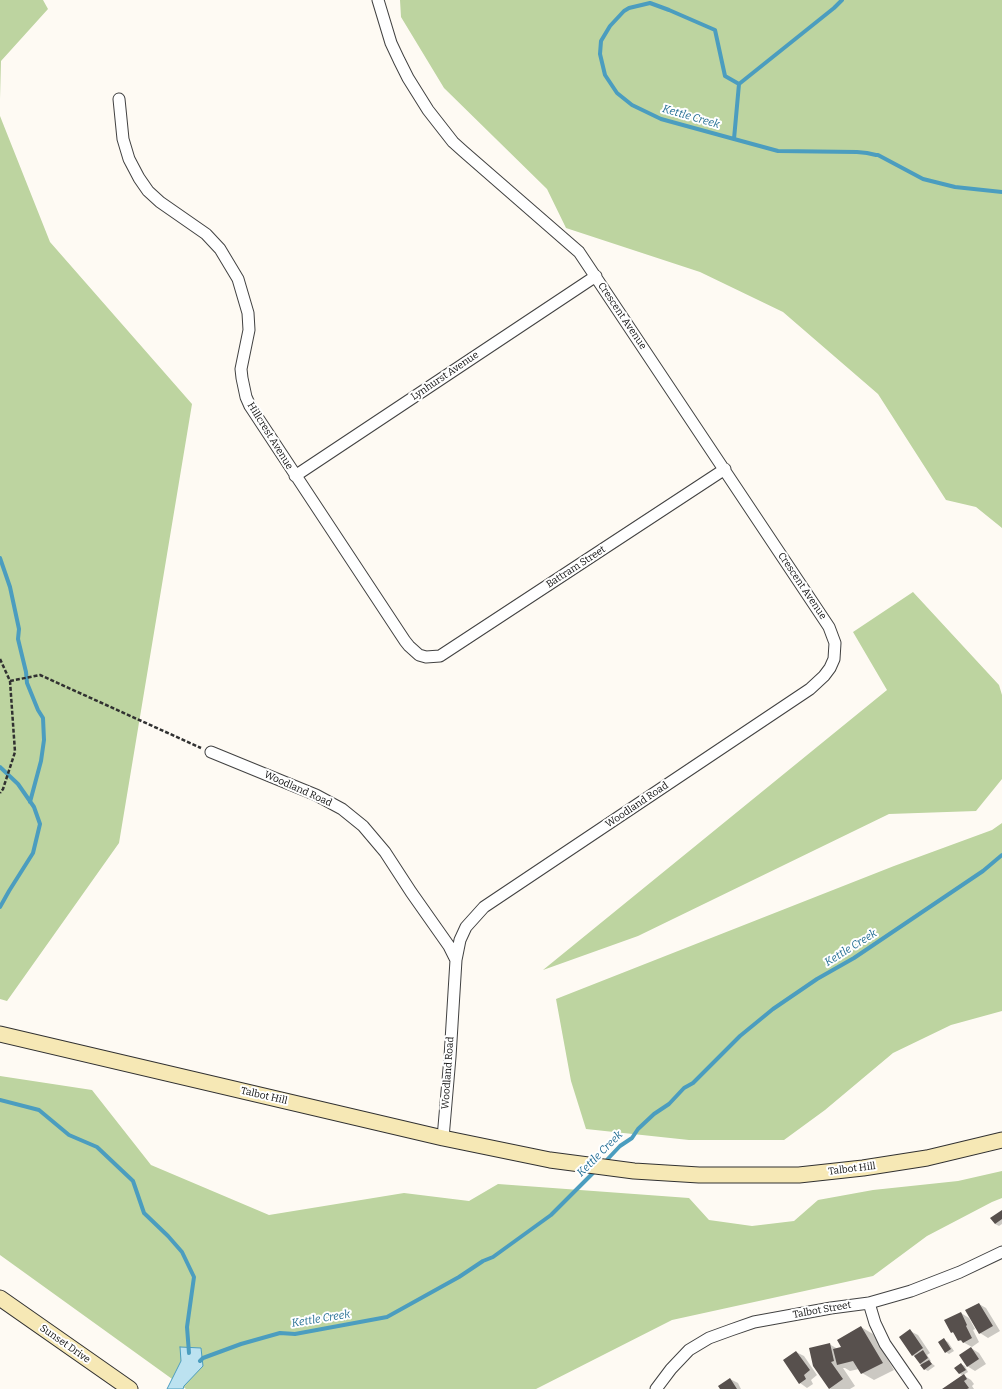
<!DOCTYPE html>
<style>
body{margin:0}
canvas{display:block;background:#fefaf3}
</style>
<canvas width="1002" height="1389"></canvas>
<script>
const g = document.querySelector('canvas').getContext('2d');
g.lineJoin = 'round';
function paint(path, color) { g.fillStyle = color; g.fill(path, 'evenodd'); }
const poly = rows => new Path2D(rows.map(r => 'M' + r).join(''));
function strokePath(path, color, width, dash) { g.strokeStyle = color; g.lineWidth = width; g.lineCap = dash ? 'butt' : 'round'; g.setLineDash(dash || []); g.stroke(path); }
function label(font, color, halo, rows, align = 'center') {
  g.font = font + ' Bitter,serif'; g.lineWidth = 4; g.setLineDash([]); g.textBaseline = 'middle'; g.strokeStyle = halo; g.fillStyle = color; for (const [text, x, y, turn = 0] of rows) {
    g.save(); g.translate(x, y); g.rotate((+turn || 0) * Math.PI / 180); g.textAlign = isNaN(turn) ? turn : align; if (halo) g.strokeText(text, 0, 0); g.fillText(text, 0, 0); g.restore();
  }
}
const forest = poly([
 [0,0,43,0,48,9,1,61,0,99],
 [400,0,1002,0,1002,528,976,507,946,500,878,394,783,312,700,272,566,228,547,189,444,88,401,17],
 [0,116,50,242,192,404,119,843,7,1001,0,999],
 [913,592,999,685,1002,695,1002,779,976,811,889,814,638,936,543,970,887,690,853,632],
 [1002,823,1002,1011,951,1025,893,1053,825,1110,784,1140,689,1140,586,1129,571,1081,556,999,894,866,992,830],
 [0,1076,92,1090,151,1165,269,1215,404,1193,469,1201,498,1184,689,1198,709,1220,752,1226,794,1221,818,1200,873,1190,958,1181,1002,1171,1002,1198,992,1202,927,1236,873,1276,672,1320,536,1389,186,1389,0,1255]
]);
const water = poly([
 [180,1347,201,1348,203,1366,184,1386,183,1389,167,1389,181,1361,180,1347]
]);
const shadow = poly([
 [1002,1211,1002,1224,999,1226,995,1224],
 [979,1304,986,1308,1000,1331,988,1338,980,1333],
 [961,1313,969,1318,975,1329,973,1330,979,1342,972,1347,959,1340,955,1334,952,1332],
 [861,1327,873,1334,894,1370,874,1380,862,1373,859,1369,850,1371,845,1368,843,1368,855,1386,850,1389,831,1389,829,1388,829,1344,838,1349,843,1347],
 [910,1331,918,1335,930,1353,927,1355,931,1361,930,1362,935,1366,928,1371,924,1369,916,1357,912,1355],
 [944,1340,948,1342,954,1351,949,1354,946,1352],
 [971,1348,979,1353,986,1364,975,1371,967,1366],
 [796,1352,804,1356,817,1375,811,1380,813,1384,807,1388,800,1383],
 [961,1364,965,1366,968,1372,963,1375,971,1380,974,1384,972,1386,974,1389,944,1389,963,1376,959,1373],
 [730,1379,738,1383,741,1389,721,1389]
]);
const stream = poly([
 [842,0,834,8,739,84,734,139,778,151,857,152,867,153,876,155,878,155,923,179,955,187,1002,192],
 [734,139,661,119,632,105,617,93,605,75,600,54,601,41,610,26,624,11,629,8,650,3,669,10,715,30,725,76,739,84],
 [0,558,10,587,19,629,18,639,26,672,27,683,38,710,43,718,44,740,41,761,30,802],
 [0,767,18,784,34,807,40,824,33,853,9,891,0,907],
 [0,1100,39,1110,69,1135,97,1147,133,1181,144,1213,168,1236,182,1252,194,1277,187,1327,189,1353],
 [603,1164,620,1146,632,1138,638,1129,654,1114,669,1104,684,1088,693,1083,740,1036,773,1009,817,979,854,958,983,871,1002,855],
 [200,1361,203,1358,241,1344,280,1333,295,1334,387,1317,459,1277,483,1261,493,1257,551,1215,596,1170]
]);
const building = poly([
 [1002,1210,1002,1219,995,1224,990,1218],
 [979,1303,993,1326,979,1334,965,1310],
 [961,1312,967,1325,966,1326,972,1338,963,1343,961,1340,958,1341,953,1332,951,1333,944,1320],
 [861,1326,883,1363,861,1374,853,1361,837,1365,833,1349,841,1347,837,1340],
 [910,1329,923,1348,912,1356,899,1337],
 [944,1338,951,1349,945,1353,938,1342],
 [830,1343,834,1361,831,1362,843,1379,829,1389,813,1366,809,1348],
 [971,1347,979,1359,967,1367,959,1355],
 [923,1350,928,1358,920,1364,914,1356],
 [796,1351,810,1370,804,1375,806,1379,799,1384,783,1360],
 [929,1360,932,1364,924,1370,920,1365],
 [961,1363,966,1370,959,1374,954,1368],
 [964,1374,967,1379,964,1381,969,1388,967,1389,942,1389],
 [730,1378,737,1389,720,1389,718,1386]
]);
const path = poly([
 [0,659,10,681,15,752,3,789,0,793],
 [10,681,40,675,201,748]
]);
const minor = poly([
 [378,0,391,43,399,60,408,78,428,110,453,142,463,151,579,252,829,627,835,643,834,659,830,668,824,676,810,689,484,907,466,927,460,940,456,960,450,1057,443,1138],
 [119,99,123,139,129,159,139,178,148,191,160,202,206,234,220,249,238,279,248,313,249,330,241,369,242,378,246,397,250,406,405,641,409,646,419,655,426,657,440,656,725,469],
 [295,476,596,276],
 [211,752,316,795,342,809,363,826,385,852,411,892,449,946,456,960],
 [869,1303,875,1323,885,1344,916,1389],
 [656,1389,671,1369,689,1350,709,1338,731,1330,754,1322,831,1308,869,1303,911,1291,960,1272,1002,1252]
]);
const secondary = poly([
 [0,1034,443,1138,550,1160,634,1171,699,1175,799,1175,863,1168,927,1158,1002,1140],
 [0,1298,130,1389]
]);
const streetNames = [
 ["Crescent Avenue",622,316,56],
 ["Lynhurst Avenue",445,376,-34],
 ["Hillcrest Avenue",270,436,58],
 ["Battram Street",576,567,-33],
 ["Crescent Avenue",802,586,56],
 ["Woodland Road",298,789,24],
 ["Woodland Road",637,805,-34],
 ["Woodland Road",448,1073,-86],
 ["Talbot Hill",264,1096,13],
 ["Talbot Hill",852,1169,-7],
 ["Talbot Street",822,1310,-10],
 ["Sunset Drive",65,1344,35]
];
const waterNames = [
 ["Kettle Creek",691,117,16],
 ["Kettle Creek",851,948,-32],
 ["Kettle Creek",600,1154,-45],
 ["Kettle Creek",321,1319,-9]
];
paint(forest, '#bdd4a0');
paint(water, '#bce2f0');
strokePath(water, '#4b9dbf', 1);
paint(shadow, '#0003');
strokePath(stream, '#4b9dbf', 4);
paint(building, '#57504d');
strokePath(minor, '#424242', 13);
strokePath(secondary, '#313131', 17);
strokePath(path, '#313131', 2.5, [4, 2]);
strokePath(minor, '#fff', 11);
strokePath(secondary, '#f6e8b5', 15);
label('10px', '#0f0f0f', '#fff', streetNames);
label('italic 11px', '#256f94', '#fff', waterNames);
</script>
